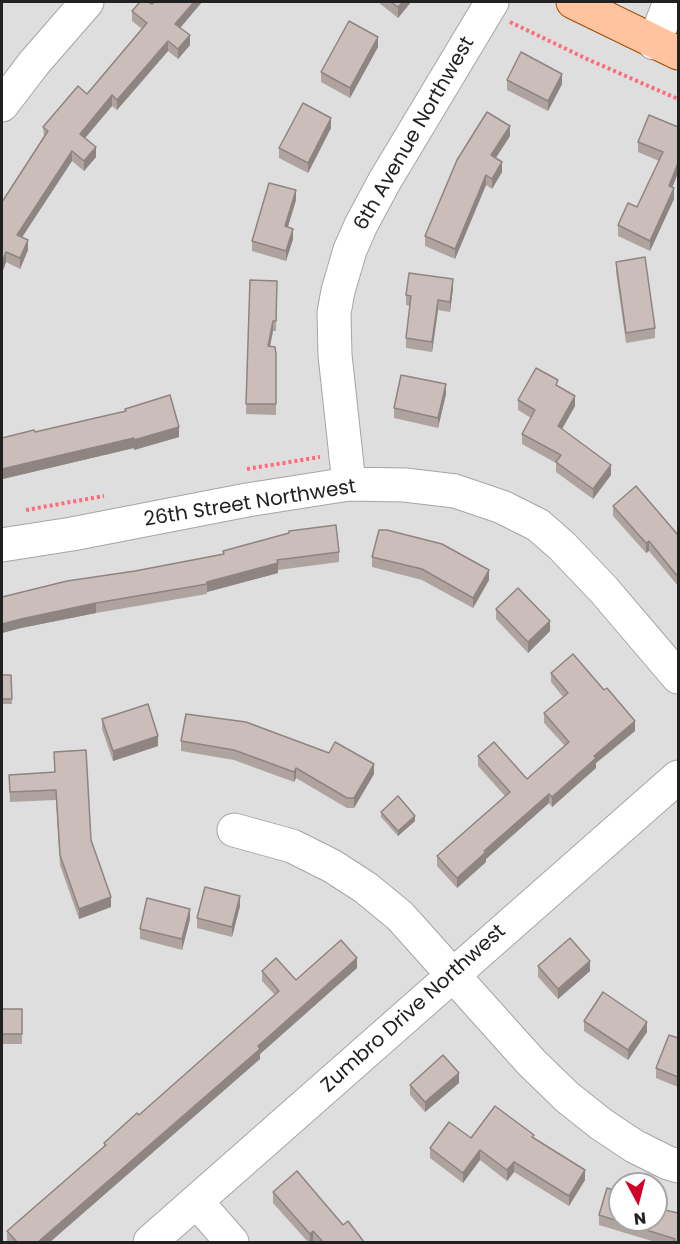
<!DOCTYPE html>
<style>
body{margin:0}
#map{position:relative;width:680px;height:1244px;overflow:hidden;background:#f2ece7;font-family:Poppins,sans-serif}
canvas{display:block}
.frame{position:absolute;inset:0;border:3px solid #212121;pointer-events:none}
.north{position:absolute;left:608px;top:1172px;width:60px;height:60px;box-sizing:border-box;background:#fff;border:2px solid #a6a6a6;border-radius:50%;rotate:173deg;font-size:16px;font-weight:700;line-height:24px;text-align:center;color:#212121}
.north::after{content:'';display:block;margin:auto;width:21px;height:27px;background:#d20028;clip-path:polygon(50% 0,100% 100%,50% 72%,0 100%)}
</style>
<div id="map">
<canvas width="680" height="1244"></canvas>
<div class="frame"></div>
<div class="north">N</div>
</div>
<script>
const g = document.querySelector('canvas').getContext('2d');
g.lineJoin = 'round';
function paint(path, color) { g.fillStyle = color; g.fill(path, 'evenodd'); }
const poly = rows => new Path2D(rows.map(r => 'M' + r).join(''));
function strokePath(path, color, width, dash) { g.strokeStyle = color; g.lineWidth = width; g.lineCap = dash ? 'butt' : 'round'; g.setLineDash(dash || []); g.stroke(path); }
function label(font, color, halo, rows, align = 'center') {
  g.font = font + ' Poppins,sans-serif'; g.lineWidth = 5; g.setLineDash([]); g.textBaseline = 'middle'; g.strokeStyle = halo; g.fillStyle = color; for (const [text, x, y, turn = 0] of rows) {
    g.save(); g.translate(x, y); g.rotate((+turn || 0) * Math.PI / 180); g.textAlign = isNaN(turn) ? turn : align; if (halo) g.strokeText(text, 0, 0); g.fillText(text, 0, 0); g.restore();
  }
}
const residential = poly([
 [2,2,678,2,678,1242,2,1242],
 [620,1184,656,1184,656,1220,620,1220]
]);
const path = poly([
 [510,22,587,59,678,99],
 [247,469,320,457],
 [26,510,104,496]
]);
const minor = poly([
 [654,43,670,2],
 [2,105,34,63,87,2],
 [349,484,335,355,334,313,338,291,350,250,361,225,384,182,492,2],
 [2,545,72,534,247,500,349,484,405,485,455,491,502,507,538,525,562,546,603,589,678,677],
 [234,830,292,846,332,866,366,888,400,916,531,1062,567,1097,601,1124,634,1146,668,1163,678,1166],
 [197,1202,232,1242],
 [150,1242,678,777]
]);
const major = poly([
 [573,2,678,53]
]);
const wall = poly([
 [202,2,180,28,190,45,178,59,168,51,117,110,112,106,85,138,96,157,84,171,72,161,22,237,28,250,20,269,6,262,2,273,2,202,44,137,43,127,87,94,142,29,132,21,132,11,152,4],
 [378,2,411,2,398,18],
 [378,47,350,98,321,82,321,72],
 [507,80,562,84,548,111,507,90],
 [678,127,672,188,674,199,650,251,618,236,618,225,637,207,659,161,638,152,638,142],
 [331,128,308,173,279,158,279,148],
 [510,136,496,158,502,172,492,189,486,185,455,259,425,246,425,236],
 [296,200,288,227,293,239,286,261,252,251,252,241],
 [616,262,655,328,655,338,626,343,616,272],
 [250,280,277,281,276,331,273,331,270,346,276,354,276,415,246,414],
 [453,289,450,312,438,310,432,352,406,348,406,338,410,306,406,305,406,295],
 [558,386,575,406,562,429,611,475,593,499,556,472,556,463,522,444,522,434,531,418,518,410,518,400],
 [446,394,438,428,394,418,394,408],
 [125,409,179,437,134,450,134,448,2,479,2,438,35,432,125,412],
 [613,506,678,535,678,586,649,551,646,553,613,516],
 [223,551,339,552,339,562,278,570,278,573,207,592,207,594,96,613,21,628,2,633,2,597,223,554],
 [372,557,489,580,473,608,422,580,372,567],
 [496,609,550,631,528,653,496,619],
 [551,673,635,731,596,763,596,768,552,807,549,803,486,859,486,862,457,888,437,866,437,856,505,796,478,766,478,756,527,779,565,746,544,723,544,713,563,697,551,682],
 [2,675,11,675,12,704,2,704],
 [102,719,158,746,113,761,102,729],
 [181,741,374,774,354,808,347,808,296,778,294,782,234,760,181,751],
 [54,752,91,840,111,907,79,919,60,865,56,800,10,802,9,775,54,772],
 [381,812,415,821,398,836,381,817],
 [240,906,232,937,197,928,197,918],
 [190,919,182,950,140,939,140,929],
 [538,966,590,971,558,999,538,977],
 [357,968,260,1054,260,1059,50,1242,8,1242,7,1241,7,1231,104,1146,104,1143,139,1115,275,995,262,981,262,971,296,980],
 [2,1009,22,1009,22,1044,2,1044],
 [584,1021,647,1032,628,1060,584,1031],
 [678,1038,678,1087,656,1078,656,1068],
 [459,1083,425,1112,410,1095,410,1085],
 [471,1138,534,1139,585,1180,569,1206,514,1172,507,1181,480,1160,463,1183,430,1158,430,1148],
 [273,1192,343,1225,364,1242,315,1242,313,1241,311,1242,308,1242,273,1203],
 [678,1213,678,1242,655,1242,599,1225,599,1215,620,1220]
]);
const shadedWall = poly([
 [194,2,202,2,175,34,175,24],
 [403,2,411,2,398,18,398,7],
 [190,35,190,45,178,59,178,49],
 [378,37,378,47,350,98,350,88],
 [168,41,168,51,117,110,117,100],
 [562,74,562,84,548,111,548,101],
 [112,95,112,106,80,144,80,134],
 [331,118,331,128,308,173,308,163],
 [510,126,510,136,491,165,491,155],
 [96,147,96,157,84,171,84,161],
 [72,151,72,161,17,245,17,235],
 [502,162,502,172,492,189,492,179],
 [678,163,678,173,669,196,669,186],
 [486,175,486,185,455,259,455,249],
 [674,188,674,199,650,251,650,241],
 [296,190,296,200,285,236,285,226],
 [293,229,293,239,286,261,286,251],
 [28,240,28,250,20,269,20,258],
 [6,252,6,262,2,273,2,263],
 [453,279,453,289,450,312,450,302],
 [438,300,438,310,432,352,432,342],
 [273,321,273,331,268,356,268,346],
 [446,384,446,394,438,428,438,418],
 [575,396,575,406,558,436,558,426],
 [179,427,179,437,134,450,134,440],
 [134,438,134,448,3,479,3,469],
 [611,465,611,475,593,499,593,489],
 [649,541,649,551,646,553,646,543],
 [278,563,278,573,207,592,207,582],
 [489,570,489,580,473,608,473,598],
 [96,603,96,613,21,628,2,633,2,624,21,619],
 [550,621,550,631,528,653,528,642],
 [635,721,635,731,596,763,596,768,552,807,552,797,594,756],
 [158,736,158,746,113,761,113,751],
 [374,764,374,774,354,808,354,798],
 [296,768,296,778,294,782,294,772],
 [549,794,549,803,486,859,486,862,457,888,457,878,484,851],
 [415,816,415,821,398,836,398,831],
 [240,896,240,906,232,937,232,927],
 [111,897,111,907,79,919,79,909],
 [190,909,190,919,182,950,182,939],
 [357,958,357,968,260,1054,260,1059,50,1242,38,1242],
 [590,961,590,971,558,999,558,989],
 [647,1022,647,1032,628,1060,628,1050],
 [459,1073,459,1083,425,1112,425,1102],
 [480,1150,480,1160,463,1183,463,1173],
 [514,1162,514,1172,507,1181,507,1170],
 [585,1170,585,1180,569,1206,569,1196],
 [313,1231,313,1241,310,1242,310,1234]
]);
const building = poly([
 [140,2,148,2,152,4,154,2,194,2,175,24,190,35,178,49,168,41,117,100,112,95,80,134,96,147,84,161,72,151,17,235,28,240,20,258,6,252,2,263,2,202,48,131,43,127,78,86,87,94,147,23,132,11,140,2],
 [391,2,403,2,398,7,391,2],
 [349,21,378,37,350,88,321,72,349,21],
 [521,52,562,74,548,101,507,80,521,52],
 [303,103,331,118,308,163,279,148,303,103],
 [487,112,510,126,491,155,502,162,492,179,486,175,455,249,425,236,457,160,487,112],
 [649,115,678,127,678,163,669,186,674,188,650,241,618,225,628,203,637,207,663,152,638,142,649,115],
 [269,183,296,190,285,226,293,229,286,251,252,241,269,183],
 [645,257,655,328,626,333,616,262,645,257],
 [409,273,453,279,450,302,438,300,432,342,406,338,411,296,406,295,409,273],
 [250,280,277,281,276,321,273,321,268,346,275,347,276,354,276,404,246,404,250,280],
 [536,368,558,380,556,385,575,396,558,426,611,465,593,489,556,462,561,455,522,434,535,410,518,400,536,368],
 [401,375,446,384,438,418,394,408,401,375],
 [170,395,179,427,134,440,134,438,2,469,2,438,34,430,35,432,126,411,125,409,170,395],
 [636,486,678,535,678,577,649,541,646,543,613,506,636,486],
 [336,525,339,552,277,560,278,563,207,582,207,584,96,603,21,619,2,624,2,597,67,581,135,571,224,554,223,551,289,533,289,531,336,525],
 [379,530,387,530,442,544,489,570,473,598,422,569,372,557,379,530],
 [518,588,550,621,528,642,496,609,518,588],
 [573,654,604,690,607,688,635,721,594,756,596,758,552,797,549,794,484,851,486,852,457,878,437,856,510,792,478,756,494,742,527,779,569,742,544,713,568,693,551,673,573,654],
 [2,675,11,675,12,699,2,699,2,675],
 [148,704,158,736,113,751,102,719,148,704],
 [186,714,246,722,329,753,335,742,374,764,354,798,347,798,296,768,294,772,234,750,181,741,186,714],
 [86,750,91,840,111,897,79,909,60,855,56,790,10,792,9,775,55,772,54,752,86,750],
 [398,796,415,816,398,831,381,812,398,796],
 [205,887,240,896,232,927,197,918,205,887],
 [147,898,190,909,182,939,140,929,147,898],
 [570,938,590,961,558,989,538,966,570,938],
 [341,940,357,958,258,1046,260,1049,38,1242,17,1242,7,1231,106,1145,104,1143,137,1113,139,1115,279,991,262,971,276,958,296,980,341,940],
 [603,992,647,1022,628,1050,584,1021,603,992],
 [2,1009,22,1009,22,1034,2,1034,2,1009],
 [669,1035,678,1038,678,1077,656,1068,669,1035],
 [443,1055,459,1073,425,1102,410,1085,443,1055],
 [495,1106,534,1135,532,1137,585,1170,569,1196,514,1162,507,1170,480,1150,463,1173,430,1148,449,1122,471,1138,495,1106],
 [297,1171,343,1225,348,1221,364,1242,323,1242,313,1231,310,1234,273,1192,297,1171],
 [607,1188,620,1192,620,1220,656,1220,656,1208,678,1213,678,1242,674,1241,675,1239,599,1215,607,1188]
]);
const streetNames = [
 ["6th Avenue Northwest",415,134,-60],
 ["26th Street Northwest",250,504,-9],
 ["Zumbro Drive Northwest",414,1009,-42]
];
paint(residential, '#dfdede');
strokePath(minor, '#a5a5a5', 35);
strokePath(major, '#9e4c00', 35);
strokePath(path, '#ff6b78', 4, [3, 3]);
strokePath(minor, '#fff', 33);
strokePath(major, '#ffc39f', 33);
paint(wall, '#afa3a0');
paint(shadedWall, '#8e8482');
paint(building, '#cbbdba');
strokePath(building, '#8e8482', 1.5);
label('20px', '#212121', '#fff', streetNames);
</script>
